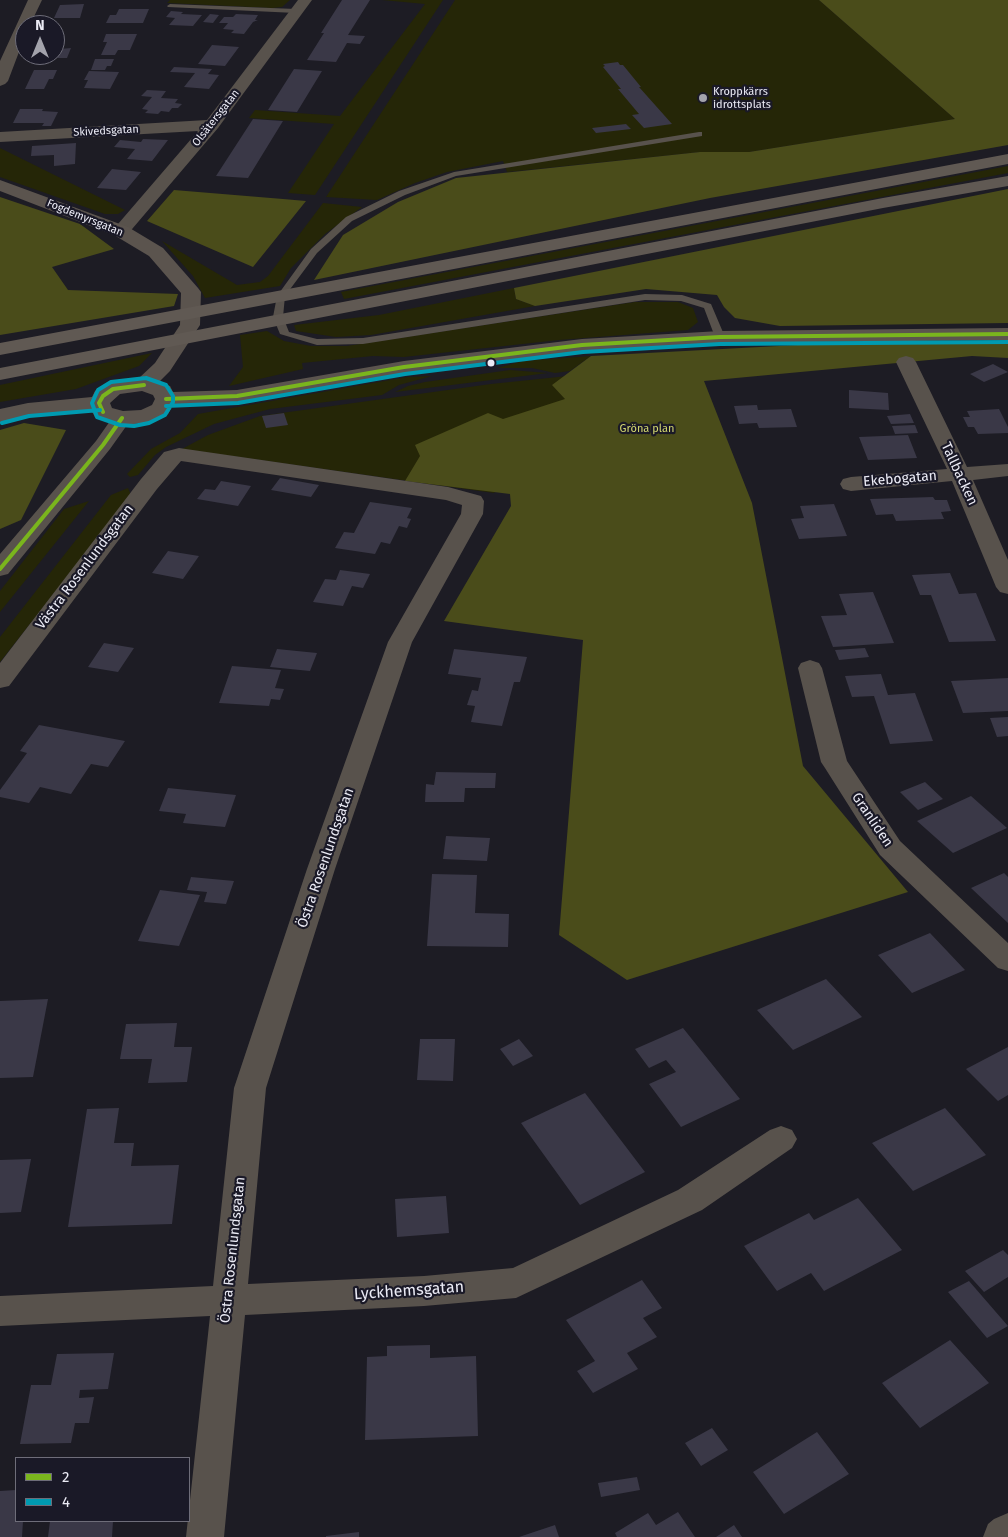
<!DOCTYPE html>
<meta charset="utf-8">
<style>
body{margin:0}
#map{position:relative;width:1008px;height:1537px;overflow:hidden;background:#1d1c24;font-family:"Fira Sans",sans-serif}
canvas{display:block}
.legend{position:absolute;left:15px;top:1457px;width:175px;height:65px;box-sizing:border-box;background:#1a1927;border:1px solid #6e6d79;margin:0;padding:6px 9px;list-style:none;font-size:15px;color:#ebebf5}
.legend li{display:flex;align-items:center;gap:10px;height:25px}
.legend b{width:25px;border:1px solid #6e6d79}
.north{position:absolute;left:15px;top:15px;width:50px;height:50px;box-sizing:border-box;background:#1a1927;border:1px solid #6e6d79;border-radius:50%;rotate:0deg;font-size:14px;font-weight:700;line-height:20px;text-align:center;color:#ebebf5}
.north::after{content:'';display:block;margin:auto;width:18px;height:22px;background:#a3a3ac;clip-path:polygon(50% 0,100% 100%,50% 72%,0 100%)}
</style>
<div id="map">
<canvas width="1008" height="1537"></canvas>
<ul class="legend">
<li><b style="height:6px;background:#7ab51d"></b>2</li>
<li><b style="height:6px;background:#009ab1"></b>4</li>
</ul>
<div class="north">N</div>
</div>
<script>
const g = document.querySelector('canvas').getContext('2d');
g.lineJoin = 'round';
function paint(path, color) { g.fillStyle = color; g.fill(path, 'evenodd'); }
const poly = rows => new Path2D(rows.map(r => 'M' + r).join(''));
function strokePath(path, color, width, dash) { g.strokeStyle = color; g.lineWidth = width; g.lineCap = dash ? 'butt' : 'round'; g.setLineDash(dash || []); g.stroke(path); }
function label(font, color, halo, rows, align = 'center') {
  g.font = font + ' "Fira Sans",sans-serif'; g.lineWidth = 4.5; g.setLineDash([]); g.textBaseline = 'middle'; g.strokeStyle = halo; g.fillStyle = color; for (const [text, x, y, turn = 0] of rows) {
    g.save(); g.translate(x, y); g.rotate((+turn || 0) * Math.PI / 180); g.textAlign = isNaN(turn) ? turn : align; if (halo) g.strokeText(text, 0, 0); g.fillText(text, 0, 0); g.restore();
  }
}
const green = poly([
 [170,0,290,0,282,7,272,8,167,3],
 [382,0,443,0,315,195,288,193,334,124,249,118,255,110,340,116,425,4],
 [455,0,819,0,955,119,749,152,700,152,507,172,503,161,447,172,415,183,377,200,326,197],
 [0,148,125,210,118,214,105,214,0,177],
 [1008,166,1008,173,344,299,341,292],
 [323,203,362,207,325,234,291,268,280,286,205,298,193,276,162,241,237,285,260,282,268,276],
 [514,288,516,299,535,306,371,335,336,337,296,331,294,325,379,315],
 [635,302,678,302,693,308,698,322,688,330,559,340,404,357,373,356,302,363,303,369,229,386,243,367,240,335,267,331,284,341,311,346,347,346],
 [152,353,139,366,76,389,0,402,0,385],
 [591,356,570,371,555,373,532,368,497,368,523,361],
 [510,370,548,373,395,392,408,386,425,382],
 [587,374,494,493,182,449,208,435,260,416,491,384],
 [432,376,399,385,382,395,270,409,214,424,166,447,155,455,138,475,130,477,127,474,151,449,180,433,198,414,407,377],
 [128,488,131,495,0,662,0,637,111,495],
 [89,501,0,612,0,591,64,509]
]);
const forest = poly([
 [819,0,1008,0,1008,145,710,198,314,280,343,235,398,202,456,178,700,152,749,152,955,119],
 [1008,189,1008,323,780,326,735,318,724,307,717,295,646,289,535,306,516,299,514,288],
 [174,190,283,199,306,201,253,267,147,221],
 [0,197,80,224,114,249,52,267,68,290,178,294,174,306,0,335],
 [1008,341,1008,358,972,356,704,381,752,503,803,766,908,892,627,980,559,935,583,640,444,621,511,506,510,494,405,481,420,456,415,445,488,413,503,419,565,399,552,385,591,356,835,343],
 [24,423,66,430,21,520,0,529,0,430]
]);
const building = poly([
 [342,0,370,0,348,35,365,36,360,44,347,43,336,62,307,60,324,33,321,33],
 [84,4,80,18,54,18,60,5],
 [119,9,149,9,143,23,106,23,110,15,116,15],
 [171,11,183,12,181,14,202,15,193,26,169,25,175,18,166,17],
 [210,14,219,15,213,23,203,22],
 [236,14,258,15,255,20,258,20,253,22,244,34,231,33,234,30,223,29,228,23,219,23,224,17,233,17],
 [106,34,137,34,130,50,118,50,115,55,101,55,107,42,103,42],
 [55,41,64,41,60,49,71,48,67,58,38,58,39,55,55,55],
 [212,45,239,47,225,66,198,64],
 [95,59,114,59,111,66,107,66,105,70,91,70],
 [618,62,620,65,623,65,641,87,639,87,672,124,644,128,632,115,639,114,618,89,621,89,603,67,605,66,603,64],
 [174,67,212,69,208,74,219,75,209,89,184,87,195,73,170,72],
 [294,69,322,71,297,112,268,110],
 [34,70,57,70,53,79,49,79,44,89,25,89],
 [89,71,119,72,110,89,84,88,88,80,84,80],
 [147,90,166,91,161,98,178,99,175,103,182,104,178,108,172,108,169,112,161,111,158,114,145,113,148,110,142,109,152,97,141,96],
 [20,109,43,109,42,111,58,112,51,126,42,126,44,123,13,123],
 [253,119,283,121,248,178,216,176],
 [626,124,631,129,596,133,592,128],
 [143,139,168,140,152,161,127,159,135,149,114,147,120,140,141,142],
 [76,143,75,164,54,166,54,155,31,156,32,146],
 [112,169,141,172,126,190,97,188],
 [993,364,1008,372,984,382,970,374],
 [849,390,888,393,889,410,849,408],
 [757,405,758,410,791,409,797,427,759,428,757,423,739,424,734,406],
 [999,409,1008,427,1008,433,978,434,974,427,968,427,963,417,970,417,967,411],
 [284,413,288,425,266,428,262,416],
 [910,414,914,423,891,424,887,416],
 [915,425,918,433,895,434,892,426],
 [908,435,917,458,868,460,859,437],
 [280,478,319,485,311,497,271,490],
 [221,481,251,486,238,506,197,499,205,489,215,490],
 [933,497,935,500,947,500,951,511,941,512,944,519,896,521,893,514,876,515,870,499],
 [370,502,412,508,407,518,411,519,407,528,399,526,390,544,381,542,375,554,335,548,344,532,354,533],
 [834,504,847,536,799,539,791,519,804,518,800,506],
 [168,551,199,556,183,579,152,573],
 [340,570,370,574,363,588,352,586,343,606,313,602,325,579,336,580],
 [950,573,959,594,976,593,996,641,949,642,931,595,920,595,912,575],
 [873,592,894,643,833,647,821,616,847,615,839,594],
 [104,643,134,648,118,672,88,667],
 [865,648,869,657,839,660,835,650],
 [277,649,317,653,310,671,270,667],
 [454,649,527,657,520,682,514,682,502,726,471,722,475,706,467,705,472,690,478,691,481,678,448,674],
 [232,666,281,670,275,688,284,689,280,700,271,699,269,706,219,703],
 [881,674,888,695,915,693,933,741,890,744,874,696,852,697,845,676],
 [1008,678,1008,711,963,713,951,681],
 [1008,717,1008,736,997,737,990,718],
 [39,725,125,741,108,767,91,764,71,794,40,787,29,803,0,797,0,790,27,753,20,751],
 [436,772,496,773,495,788,465,788,464,802,425,802,426,784,434,785],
 [925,782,943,799,918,810,900,792],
 [168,788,236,795,225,827,183,823,186,814,159,811],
 [971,796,1007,828,953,853,917,821],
 [446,836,490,838,487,861,443,859],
 [1004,873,1008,877,1008,923,971,888],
 [432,874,477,875,475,913,509,914,508,947,427,946],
 [191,877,234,881,226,904,204,902,207,892,187,890],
 [160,890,200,895,179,946,138,941],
 [930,933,965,970,912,993,878,955],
 [826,979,862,1017,793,1050,757,1010],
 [48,999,33,1077,0,1078,0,1001],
 [177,1023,174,1047,192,1047,187,1082,148,1083,152,1059,120,1059,126,1024],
 [683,1028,740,1099,681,1127,649,1084,676,1072,666,1060,649,1068,635,1049],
 [420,1039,455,1039,453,1081,417,1080],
 [519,1039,533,1056,513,1066,500,1049],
 [1008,1047,1008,1095,998,1101,966,1069],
 [585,1093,645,1172,580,1205,521,1123],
 [119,1108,114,1143,134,1143,131,1166,179,1165,172,1224,68,1227,87,1109],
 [945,1108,986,1155,913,1191,872,1143],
 [31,1159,21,1212,0,1213,0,1160],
 [446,1196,449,1233,397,1237,395,1199],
 [858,1198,902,1250,824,1291,811,1273,777,1291,744,1246,809,1213,814,1220],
 [1003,1250,1008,1255,1008,1277,984,1292,965,1271],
 [642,1280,662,1308,643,1318,657,1337,627,1353,638,1369,593,1393,577,1371,595,1361,566,1320],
 [969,1281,1008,1326,987,1338,948,1292],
 [950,1340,989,1383,920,1428,882,1383],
 [430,1345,430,1358,476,1356,478,1436,365,1440,367,1357,387,1356,387,1346],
 [114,1353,108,1389,80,1390,79,1398,94,1397,89,1423,75,1423,71,1443,20,1444,31,1385,51,1385,57,1354],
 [712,1428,728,1450,701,1466,685,1443],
 [817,1432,849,1474,784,1514,753,1472],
 [637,1477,640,1490,601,1497,598,1483],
 [16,1490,16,1521,23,1521,22,1537,0,1537,0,1491],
 [678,1512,695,1537,617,1537,615,1533,648,1513,656,1525],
 [50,1521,113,1521,112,1537,48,1537],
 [555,1525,559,1537,519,1537],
 [734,1525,742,1537,716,1537],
 [359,1532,359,1537,326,1537,326,1536]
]);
const lane = poly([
 [170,4,296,9,299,11,296,13,168,7,167,6,170,4],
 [699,132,702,132,702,136,456,176,405,195,352,221,317,253,285,296,283,317,289,332,317,339,363,338,645,294,682,295,711,304,725,337,723,339,720,340,715,337,704,308,681,301,645,300,363,344,317,345,280,334,273,317,277,296,311,249,346,217,399,191,454,172,699,132]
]);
const street = poly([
 [28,0,42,0,30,25,25,25,25,36,8,81,5,84,0,86,0,61,28,0],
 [298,0,312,0,218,128,127,235,121,236,115,235,112,231,198,131,0,142,0,132,207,120,298,0],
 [906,356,913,358,916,362,967,467,1008,464,1008,476,973,480,1008,560,1008,594,1000,592,996,587,952,481,851,491,843,489,840,484,843,479,851,477,947,469,896,362,899,358,906,356],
 [122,412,129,414,132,418,110,449,8,574,0,576,0,554,96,441,115,414,122,412],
 [179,448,448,487,481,496,484,501,483,514,412,642,335,869,266,1088,248,1284,424,1276,513,1268,678,1190,770,1130,781,1126,792,1130,797,1139,792,1148,702,1210,516,1298,424,1306,245,1315,224,1537,186,1537,210,1316,0,1326,0,1296,213,1286,234,1088,307,869,388,642,461,514,462,505,446,500,181,461,157,489,9,686,0,688,0,663,141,479,164,452,179,448],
 [810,660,819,663,822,668,847,761,900,841,1008,943,1008,971,998,968,880,855,825,768,821,762,798,668,801,663,810,660],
 [1008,1513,1008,1537,983,1537,988,1524,994,1519,1008,1513]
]);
const secondary = poly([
 [0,180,128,227,163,248,198,288,201,292,200,325,170,371,158,383,170,386,173,392,237,390,404,361,582,339,720,331,1008,328,1008,340,720,343,582,351,404,373,237,402,173,405,168,414,146,423,122,425,95,417,91,410,28,415,0,423,0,409,28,403,92,397,95,391,105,384,138,379,155,363,180,325,181,293,149,256,114,235,0,191,0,180],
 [142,391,153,395,155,399,152,405,141,410,123,411,112,408,110,403,120,394,142,391]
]);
const highway = poly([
 [1008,154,1008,164,0,355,0,343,1008,154],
 [1008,176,1008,186,883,208,0,380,0,368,883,198,1008,176]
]);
const bus1 = poly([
 [166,399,237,396,404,367,582,345,720,337,1008,334],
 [103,412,99,403,103,396,113,389,144,385],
 [0,569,103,445,122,418]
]);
const bus2 = poly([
 [146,378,166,385,173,396,173,402,165,415,149,423,134,426,120,425,97,417,92,403,98,390,111,382,146,378],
 [166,406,238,403,405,374,583,352,720,344,1008,342],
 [2,423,29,416,100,410]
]);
const markers = [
 [703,98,5,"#a3a3ac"],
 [491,363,4.5,"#ebebf5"]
];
const farPoinames = [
 ["Kroppkärrs",713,92],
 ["idrottsplats",713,105]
];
const farStreetnames = [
 ["Olsätersgatan",216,118,-52],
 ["Skivedsgatan",106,131,-3],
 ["Fogdemyrsgatan",85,218,22]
];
const farParknames = [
 ["Gröna plan",647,429]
];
const streetNames = [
 ["Tallbacken",959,474,65],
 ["Ekebogatan",900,479,-5],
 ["Västra Rosenlundsgatan",85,567,-53],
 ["Granliden",872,820,56],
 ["Östra Rosenlundsgatan",326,858,-71],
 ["Östra Rosenlundsgatan",233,1250,-84]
];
const nearStreetnames = [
 ["Lyckhemsgatan",409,1291,-4]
];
paint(green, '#252607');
paint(forest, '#4a4c1a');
paint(building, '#3a3847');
paint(lane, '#58524c');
paint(street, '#58524c');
paint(secondary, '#5b544e');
paint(highway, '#605953');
strokePath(bus1, '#7ab51d', 4);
strokePath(bus2, '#009ab1', 4);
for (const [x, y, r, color] of markers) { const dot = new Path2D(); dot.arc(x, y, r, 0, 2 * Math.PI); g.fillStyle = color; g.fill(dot); strokePath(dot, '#1a1927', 2); }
label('11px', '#ebebf5', '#1a1927', farPoinames, 'left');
label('11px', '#ebebf5', '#1a1927', farStreetnames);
label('11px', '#d6da71', '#1a1927', farParknames);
label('14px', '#ebebf5', '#1a1927', streetNames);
label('16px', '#ebebf5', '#1a1927', nearStreetnames);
</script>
